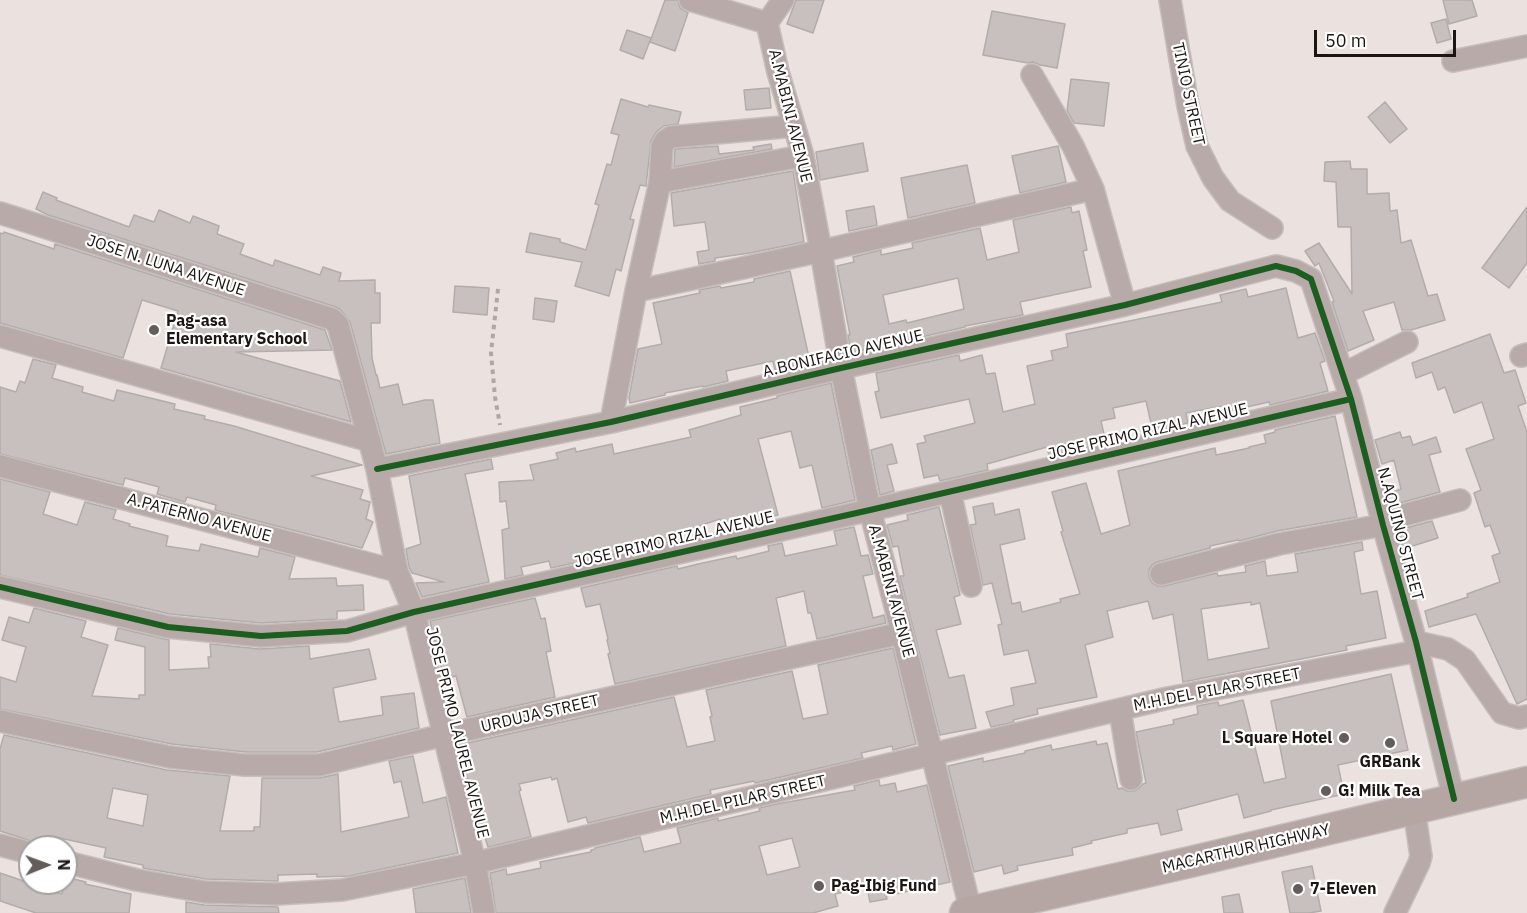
<!DOCTYPE html>
<style>
body{margin:0}
#map{position:relative;width:1527px;height:913px;overflow:hidden;background:#ebe2e0;font-family:"IBM Plex Sans",sans-serif}
canvas{display:block}
.north{position:absolute;left:18px;top:835px;width:60px;height:60px;box-sizing:border-box;background:#fff;border:2px solid #a4a1a1;border-radius:50%;rotate:89deg;font-size:16px;font-weight:700;line-height:24px;text-align:center;color:#1b1514}
.north::after{content:'';display:block;margin:auto;width:21px;height:27px;background:#645d5b;clip-path:polygon(50% 0,100% 100%,50% 72%,0 100%)}
.scale{position:absolute;left:1314px;top:30px;width:142px;height:27px;box-sizing:border-box;border:3px solid #1b1514;border-top:0;padding-left:8px;font-size:18px;line-height:21px;white-space:nowrap;color:#1b1514;-webkit-text-stroke:4px #fff;paint-order:stroke}
</style>
<div id="map">
<canvas width="1527" height="913"></canvas>
<div class="north">N</div>
<div class="scale">50 m</div>
</div>
<script>
const g = document.querySelector('canvas').getContext('2d');
g.lineJoin = 'round';
function paint(path, color) { g.fillStyle = color; g.fill(path, 'evenodd'); }
const poly = rows => new Path2D(rows.map(r => 'M' + r).join(''));
function strokePath(path, color, width, dash) { g.strokeStyle = color; g.lineWidth = width; g.lineCap = dash ? 'butt' : 'round'; g.setLineDash(dash || []); g.stroke(path); }
function label(font, color, halo, rows, align = 'center') {
  g.font = font + ' "IBM Plex Sans",sans-serif'; g.lineWidth = 4.5; g.setLineDash([]); g.textBaseline = 'middle'; g.strokeStyle = halo; g.fillStyle = color; for (const [text, x, y, turn = 0] of rows) {
    g.save(); g.translate(x, y); g.rotate((+turn || 0) * Math.PI / 180); g.textAlign = isNaN(turn) ? turn : align; if (halo) g.strokeText(text, 0, 0); g.fillText(text, 0, 0); g.restore();
  }
}
const building = poly([
 [665,0,678,0,680,8,688,13,675,51,650,42,665,0],
 [796,0,824,0,813,33,787,24,796,0],
 [1443,0,1472,0,1477,16,1449,24,1443,0],
 [992,11,1065,24,1057,68,1040,65,1033,62,1028,63,983,55,992,11],
 [1446,19,1451,39,1437,43,1431,23,1446,19],
 [627,30,651,38,643,59,620,50,627,30],
 [1071,79,1109,83,1104,126,1074,123,1067,111,1071,79],
 [769,88,771,108,746,110,744,90,769,88],
 [621,99,648,107,649,105,681,112,678,124,664,126,657,131,651,141,646,186,640,185,630,219,634,220,621,271,616,269,609,296,575,286,582,262,526,252,530,233,560,239,560,242,586,250,599,205,595,204,607,164,611,165,619,135,611,133,621,99],
 [1385,102,1407,129,1390,143,1368,117,1385,102],
 [863,143,868,171,820,180,816,152,863,143],
 [771,144,772,149,674,167,675,149,718,146,719,154,754,150,753,147,771,144],
 [1058,146,1066,182,1020,193,1012,156,1058,146],
 [1350,161,1351,169,1367,169,1367,194,1389,193,1390,211,1397,210,1401,243,1411,240,1428,296,1437,294,1445,320,1411,330,1402,330,1394,302,1363,311,1374,340,1348,351,1332,302,1334,301,1319,263,1315,266,1305,251,1319,243,1352,294,1351,227,1338,227,1336,182,1324,181,1325,162,1350,161],
 [967,165,975,203,908,218,901,178,967,165],
 [793,171,804,242,750,253,715,258,715,261,699,264,697,252,709,250,705,222,674,226,671,193,793,171],
 [43,192,57,198,56,200,129,227,134,215,154,222,159,210,190,223,193,216,219,226,217,234,244,244,240,254,273,266,275,260,320,275,323,267,341,273,339,281,375,280,375,293,380,293,380,323,371,323,372,358,376,375,377,375,380,388,398,384,403,405,425,400,433,400,440,443,386,454,350,322,341,310,336,307,48,215,36,209,43,192],
 [874,206,877,225,849,231,846,211,874,206],
 [1071,207,1072,213,1079,211,1087,250,1083,251,1091,287,1020,302,1023,315,965,326,965,327,851,353,848,335,850,335,837,266,854,262,853,257,881,250,881,255,913,248,912,243,980,228,987,260,1019,252,1013,220,1071,207],
 [958,278,964,309,907,323,906,320,889,324,883,295,958,278],
 [1527,207,1527,263,1509,288,1482,268,1527,207],
 [4,232,54,249,55,244,325,330,332,350,236,352,340,381,351,422,161,368,178,311,142,300,123,358,0,323,0,233,3,234,4,232],
 [790,271,810,362,775,370,773,361,726,371,728,381,703,387,703,386,665,393,665,395,630,403,629,398,638,349,662,344,653,303,700,293,699,290,720,286,721,288,754,282,754,279,790,271],
 [455,286,489,288,487,315,453,312,455,286],
 [1286,288,1298,338,1315,333,1325,361,1320,363,1328,391,1270,405,1269,402,1229,411,1228,405,1186,413,1188,423,1153,432,1146,401,1113,408,1115,418,1101,421,1106,443,1049,456,1047,447,987,464,988,470,940,481,938,475,924,478,917,444,926,442,924,436,975,423,969,399,881,418,875,392,879,391,876,373,959,355,960,361,982,355,986,374,995,373,1003,412,1035,404,1027,366,1053,360,1051,351,1068,347,1066,334,1222,302,1220,295,1246,289,1248,297,1286,288],
 [535,298,557,301,554,322,533,319,535,298],
 [1490,334,1504,373,1515,370,1526,403,1518,406,1527,432,1527,699,1517,704,1476,614,1429,627,1425,611,1468,597,1467,594,1500,582,1492,556,1500,553,1490,525,1485,527,1474,493,1481,490,1466,449,1494,439,1482,402,1454,413,1445,387,1438,390,1432,372,1416,378,1412,363,1490,334],
 [33,359,56,365,52,378,83,387,82,392,114,401,117,390,175,404,174,409,205,416,204,419,234,426,362,465,311,476,363,490,360,499,370,502,366,519,373,522,362,548,215,510,216,505,187,497,185,502,157,494,159,487,125,478,123,485,0,454,0,387,16,392,20,381,25,383,33,359],
 [831,383,855,500,822,508,812,465,800,468,791,431,758,439,778,515,723,530,720,519,668,536,670,542,551,568,549,561,521,567,523,575,505,579,502,530,509,528,506,501,500,502,499,482,534,480,530,465,558,459,556,453,575,448,576,452,612,444,614,454,691,437,689,430,741,415,740,407,777,398,777,396,831,383],
 [1335,416,1357,517,1277,531,1239,541,1238,540,1210,546,1210,548,1157,562,1152,565,1149,570,1149,577,1152,583,1158,586,1164,586,1217,573,1218,576,1246,572,1245,566,1265,561,1267,576,1298,572,1295,554,1362,542,1363,550,1354,552,1361,594,1377,591,1386,638,1346,646,1347,650,1183,682,1173,614,1153,619,1148,601,1107,611,1113,637,1085,645,1097,697,1037,709,1038,714,1013,720,1014,722,991,727,986,712,1014,705,1011,688,1036,683,1028,650,1004,655,998,625,1002,624,992,583,983,585,970,525,976,524,973,507,993,503,995,515,1019,509,1025,539,1000,545,1012,604,1020,602,1022,612,1061,602,1060,599,1080,594,1061,532,1063,531,1052,492,1086,483,1101,534,1130,525,1118,471,1215,448,1216,455,1249,448,1249,447,1266,443,1264,435,1275,432,1275,430,1335,416],
 [1251,602,1251,605,1260,603,1269,648,1208,660,1201,609,1251,602],
 [1400,432,1402,438,1410,436,1413,445,1436,437,1441,452,1429,455,1440,492,1396,504,1393,492,1401,489,1394,460,1382,464,1375,440,1400,432],
 [892,444,897,463,887,465,894,491,880,495,871,450,892,444],
 [491,459,493,469,465,474,489,582,422,597,416,583,444,582,412,573,409,567,406,549,421,544,409,476,491,459],
 [0,479,50,492,43,514,77,525,85,502,116,510,113,519,130,524,129,526,168,536,166,546,199,551,201,544,258,557,260,548,295,557,289,579,336,578,337,586,363,585,364,610,337,611,337,619,261,623,170,614,0,575,0,479],
 [939,507,960,595,954,597,961,624,936,630,949,678,964,675,976,728,940,735,900,576,904,576,898,546,893,547,887,525,908,520,907,515,939,507],
 [1432,521,1438,538,1403,549,1398,530,1432,521],
 [854,527,861,556,868,555,873,574,863,576,873,618,884,615,886,623,817,639,811,613,808,613,804,591,776,598,786,646,615,684,608,654,610,653,607,640,608,639,600,604,586,607,581,588,677,566,678,569,698,564,736,556,737,559,769,551,768,546,782,543,785,556,837,545,834,531,854,527],
 [535,598,541,619,545,618,551,651,546,652,555,697,467,717,456,676,444,679,430,621,535,598],
 [34,608,86,621,81,637,108,645,92,696,139,699,139,695,145,695,145,647,115,640,118,628,169,640,169,670,209,668,208,657,211,657,210,644,260,649,309,646,310,659,369,649,376,679,333,688,339,722,383,715,381,697,414,693,419,728,317,752,246,752,172,744,0,709,0,677,16,682,26,647,2,640,9,617,29,623,34,608],
 [893,648,916,744,893,750,892,746,861,753,863,758,755,783,754,781,710,790,711,794,588,823,586,817,568,822,557,778,552,780,551,777,519,784,521,790,519,791,531,837,488,847,485,838,482,838,459,745,674,697,687,747,715,741,710,717,712,716,706,690,792,671,803,719,828,714,818,665,893,648],
 [1391,674,1408,750,1338,765,1344,794,1271,810,1271,811,1244,818,1238,794,1177,810,1182,830,1161,835,1158,823,1127,829,1127,833,1091,841,1092,843,1072,848,1073,855,1017,866,1018,870,1004,874,1002,865,974,872,948,766,983,758,983,762,1025,753,1025,751,1051,745,1052,750,1096,741,1097,745,1107,743,1118,789,1122,788,1127,791,1134,791,1139,788,1143,784,1146,783,1136,732,1174,724,1173,720,1198,714,1197,706,1218,702,1219,706,1243,700,1264,783,1286,778,1271,701,1391,674],
 [4,735,167,770,230,776,220,831,254,831,254,827,260,827,262,778,319,778,338,774,341,832,409,817,401,781,394,783,389,761,413,756,423,803,446,797,458,853,349,876,317,877,317,874,278,875,278,881,276,881,206,879,143,868,143,865,104,857,106,848,55,837,53,846,37,843,0,831,0,749,4,735],
 [113,788,148,795,143,826,107,818,113,788],
 [879,780,880,786,895,783,897,792,927,785,950,882,886,896,887,899,870,902,867,887,835,894,838,906,813,913,496,913,490,873,506,869,507,875,541,868,540,862,591,852,591,850,595,849,595,848,640,837,644,852,681,843,677,828,718,818,718,821,760,811,759,808,777,804,855,790,854,786,879,780],
 [792,838,800,867,767,875,759,846,792,838],
 [1312,866,1321,911,1309,913,1290,913,1282,872,1312,866],
 [0,873,62,894,65,883,66,883,66,877,86,882,85,884,131,894,129,913,36,913,0,901,0,873],
 [465,878,471,913,416,913,413,889,465,878],
 [1239,894,1243,913,1224,913,1222,897,1239,894],
 [186,902,204,905,278,907,279,913,186,913,186,902]
]);
const path = poly([
 [498,289,491,353,495,397,500,425]
]);
const minor = poly([
 [690,0,767,23],
 [1170,0,1188,106,1197,146,1213,178,1230,201,1272,228],
 [767,23,778,72,803,156,821,251,841,368,870,510,902,633,971,912],
 [767,23,783,0],
 [1453,61,1527,46],
 [1032,75,1073,146,1093,189,1125,305],
 [660,182,803,156],
 [0,213,332,319,338,325,377,469,397,571,414,612,475,863,484,913],
 [636,291,821,251,1093,189],
 [0,336,370,441],
 [1521,356,1527,354],
 [1343,374,1407,342],
 [611,422,636,291,660,182,662,147,665,141,671,137,794,126],
 [0,466,397,571],
 [377,469,611,422,841,368,1125,305,1276,266,1296,271,1311,279,1351,399,1383,525,1416,642,1454,799],
 [950,492,971,586],
 [1382,521,1460,500],
 [1161,574,1279,544,1383,525],
 [0,587,168,627,261,636,347,631,414,612,870,510,1351,399],
 [1416,642,1448,649,1465,660,1502,713,1519,718,1527,716],
 [1120,710,1131,779],
 [0,721,170,757,245,765,319,765,444,735,902,633],
 [0,845,30,853],
 [66,862,137,880,205,892,276,894,342,890,475,863,1168,698,1418,651],
 [1395,913,1419,863,1421,856,1414,809]
]);
const highway = poly([
 [965,913,1190,862,1527,782]
]);
const cycleway = poly([
 [377,469,611,422,841,368,1125,305,1276,266,1296,271,1311,279,1351,399,1383,525,1416,642,1454,799],
 [0,587,168,627,261,636,347,631,414,612,870,510,1351,399]
]);
const markers = [
 [154,330,6,"#645d5b"],
 [1344,738,6,"#645d5b"],
 [1390,743,6,"#645d5b"],
 [1326,791,6,"#645d5b"],
 [819,886,6,"#645d5b"],
 [1298,889,6,"#645d5b"]
];
const streetNames = [
 ["TINIO STREET",1188,94,78],
 ["A.MABINI AVENUE",790,116,76],
 ["JOSE N. LUNA AVENUE",166,266,18],
 ["A.BONIFACIO AVENUE",843,354,-13],
 ["JOSE PRIMO RIZAL AVENUE",1148,432,-13],
 ["A.PATERNO AVENUE",199,518,15],
 ["N.AQUINO STREET",1400,534,75],
 ["JOSE PRIMO RIZAL AVENUE",674,540,-13],
 ["A.MABINI AVENUE",891,591,75],
 ["M.H.DEL PILAR STREET",1217,690,-11],
 ["URDUJA STREET",540,714,-13],
 ["JOSE PRIMO LAUREL AVENUE",457,733,76],
 ["M.H.DEL PILAR STREET",743,800,-13],
 ["MACARTHUR HIGHWAY",1246,849,-13]
];
const poiNames = [
 ["Pag-asa",166,321],
 ["Elementary School",166,339],
 ["L Square Hotel",1332,738,"right"],
 ["GRBank",1390,762,"center"],
 ["G! Milk Tea",1338,791],
 ["Pag-Ibig Fund",831,886],
 ["7-Eleven",1310,889]
];
paint(building, '#c7c0bf');
strokePath(building, '#b2acaa', 1.5);
strokePath(minor, '#c5bebc', 24);
strokePath(highway, '#c5bebc', 33);
strokePath(path, '#b0a6a4', 4, [4.5, 4.5]);
strokePath(minor, '#b8aaa8', 21);
strokePath(highway, '#b5a6a4', 30);
strokePath(cycleway, '#1b5e20', 6);
for (const [x, y, r, color] of markers) { const dot = new Path2D(); dot.arc(x, y, r, 0, 2 * Math.PI); g.fillStyle = color; g.fill(dot); strokePath(dot, '#fff', 2); }
label('16px', '#1b1514', '#fff', streetNames);
label('bold 16px', '#1b1514', '#fff', poiNames, 'left');
</script>
